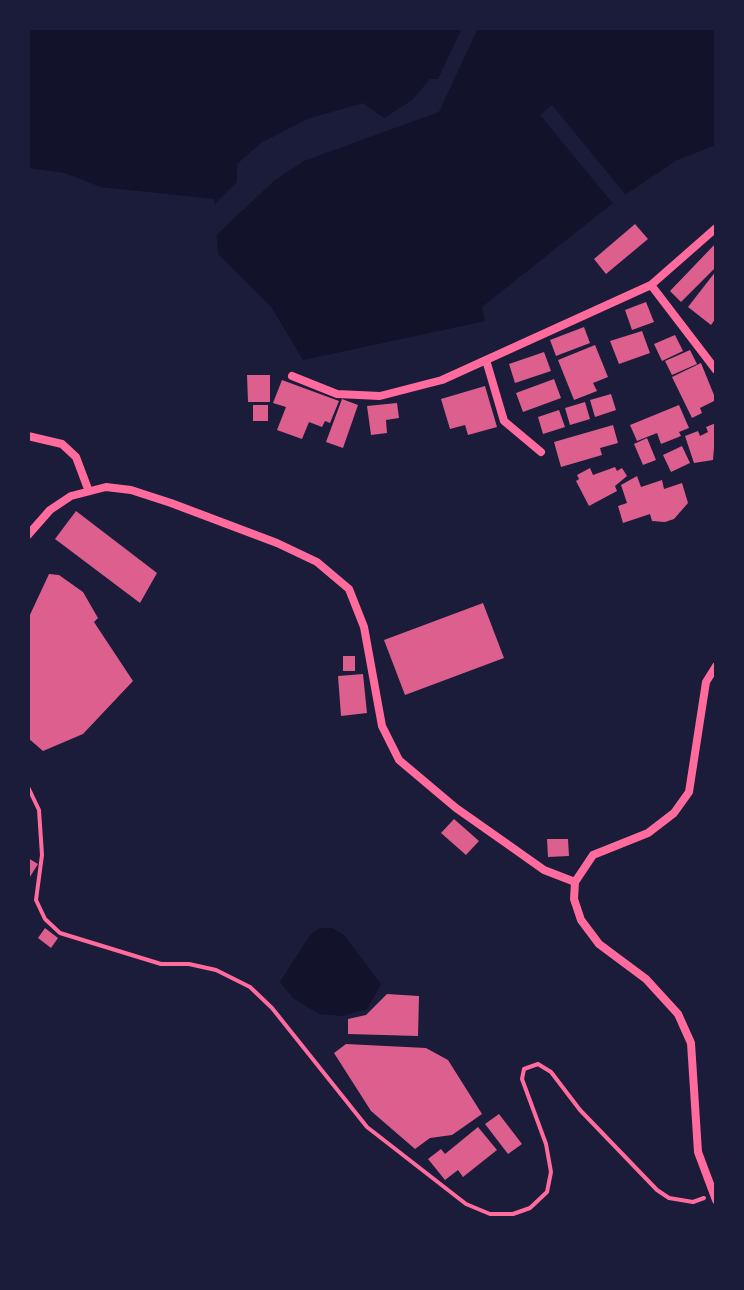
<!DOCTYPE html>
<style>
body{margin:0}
#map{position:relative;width:744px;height:1290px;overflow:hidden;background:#1b1b3a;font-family:"DM Sans",sans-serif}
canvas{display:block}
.frame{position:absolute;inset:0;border:30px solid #1b1b3a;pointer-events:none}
</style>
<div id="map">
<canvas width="744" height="1290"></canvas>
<div class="frame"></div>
</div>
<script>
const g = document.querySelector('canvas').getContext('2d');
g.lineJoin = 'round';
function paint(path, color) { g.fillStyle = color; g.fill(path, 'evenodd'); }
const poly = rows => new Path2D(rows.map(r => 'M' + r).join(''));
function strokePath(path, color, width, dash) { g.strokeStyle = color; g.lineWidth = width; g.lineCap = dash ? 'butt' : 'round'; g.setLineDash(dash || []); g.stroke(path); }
const water = poly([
 [28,28,716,28,716,145,677,160,614,202,482,307,485,321,303,360,272,308,218,254,214,199,101,187,65,173,28,168],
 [319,928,332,928,344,935,381,984,367,1009,342,1016,319,1014,293,998,280,982,310,935]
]);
const pier = poly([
 [462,28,478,28,439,112,304,161,275,180,213,238,211,208,237,182,237,164,261,143,307,119,363,103,384,118,412,100,430,79,438,79],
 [552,105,625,194,628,197,615,206,540,115]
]);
const building = poly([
 [635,224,648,239,606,274,594,259],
 [716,243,716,267,681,302,670,291],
 [716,271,716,318,711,325,688,307],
 [646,302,654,322,632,330,625,310],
 [584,327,590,343,556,356,550,340],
 [642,331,650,353,619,364,610,341],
 [675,335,683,351,662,361,654,344],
 [595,345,608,377,593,383,597,391,574,400,558,360],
 [690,350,697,364,672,375,665,361],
 [544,352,551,371,515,383,509,364],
 [701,363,716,400,700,408,702,413,692,418,672,377],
 [247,375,270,375,270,402,248,402],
 [554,379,561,398,523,412,516,393],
 [282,380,339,401,330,423,325,421,322,427,309,422,302,439,277,430,286,407,273,403],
 [485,386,497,427,468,435,465,425,450,429,441,399],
 [611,394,616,410,595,417,590,400],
 [342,399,358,405,343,448,326,442],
 [585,402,590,419,570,425,565,408],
 [397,403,399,418,386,420,387,433,371,435,367,406],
 [253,405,268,405,268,421,253,421],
 [679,405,689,428,679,432,681,436,661,444,657,433,637,441,630,425],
 [559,410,565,427,543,434,538,417],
 [716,423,713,460,694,463,685,436,698,431,700,436,708,432,706,427],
 [613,425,618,443,600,448,602,455,561,467,554,442],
 [647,438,656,460,643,465,634,444],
 [682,446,690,463,671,472,663,455],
 [615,467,617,471,622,468,627,476,615,486,617,491,589,506,576,481,579,479,577,475,590,468,593,475],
 [637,476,641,487,662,480,664,489,682,483,688,503,674,519,665,522,652,521,650,514,623,523,618,506,627,503,621,485],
 [76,511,157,573,140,603,55,539],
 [49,574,59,575,83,592,98,618,94,622,133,681,83,734,43,751,28,738,28,619],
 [483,603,504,658,405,695,384,640],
 [343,656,355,656,355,671,343,671],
 [363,674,367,713,341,716,338,676],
 [454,819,479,841,466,855,441,833],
 [547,839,568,839,569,856,548,857],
 [28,858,38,864,28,880],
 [45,928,58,938,51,948,38,938],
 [387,994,419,996,418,1036,348,1034,348,1019,366,1015],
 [346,1044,426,1048,448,1060,482,1114,452,1135,430,1138,415,1149,371,1111,334,1053],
 [499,1114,522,1144,508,1154,485,1124],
 [478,1127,497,1150,463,1177,458,1170,445,1180,428,1159,441,1149,445,1154]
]);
const path = poly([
 [28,787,39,810,42,855,36,900,45,919,60,933,161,964,189,964,216,970,250,987,272,1008,367,1127,466,1204,490,1214,513,1214,530,1208,547,1192,551,1172,546,1144,522,1079,524,1069,538,1064,551,1072,580,1110,657,1190,669,1198,693,1202,704,1198]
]);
const minor = poly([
 [651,285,716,370],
 [486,360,504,421,541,452],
 [292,376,337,394,380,396,442,380,651,285,716,228],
 [28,436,62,444,76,457,88,489],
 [28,535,50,510,71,496,106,487,131,490,171,503,277,543,317,562,349,589,364,627,382,726,399,760,456,808,503,841,544,870,575,882],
 [716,666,706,682,689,792,674,813,648,833,593,855,575,882,574,899,581,920,599,944,646,979,678,1014,691,1043,698,1152,716,1200]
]);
paint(water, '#12122b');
paint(pier, '#1b1b3a');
paint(building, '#dd5f8e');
strokePath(path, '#ff6b9d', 4);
strokePath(minor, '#ff6b9d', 8);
</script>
